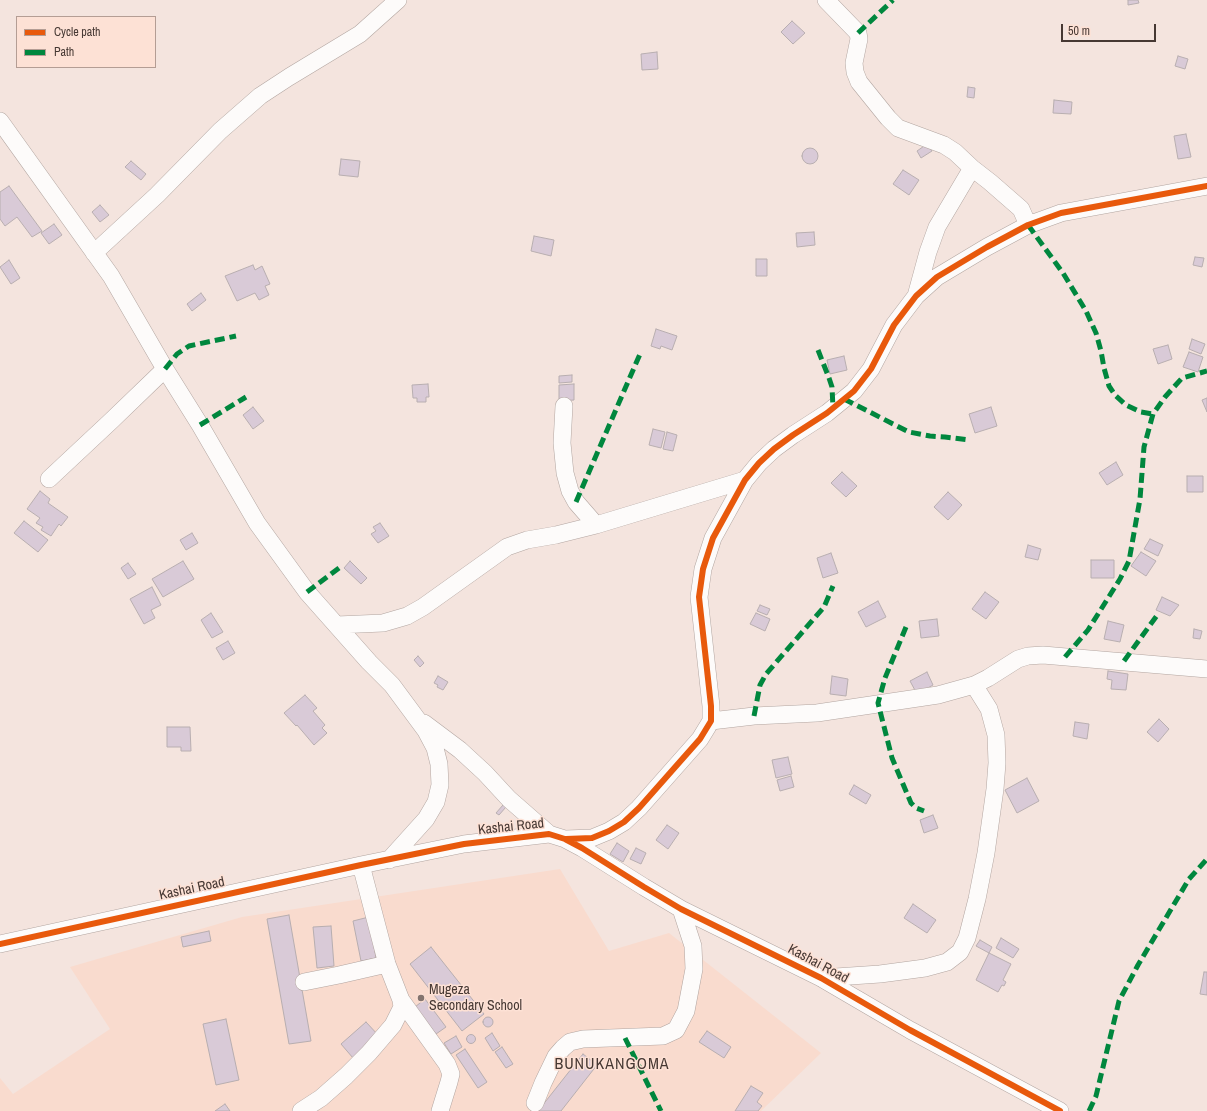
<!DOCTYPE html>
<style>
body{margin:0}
#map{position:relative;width:1207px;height:1111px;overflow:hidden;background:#f4e4de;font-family:"Archivo Narrow",sans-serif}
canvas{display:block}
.legend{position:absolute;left:16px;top:16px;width:140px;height:52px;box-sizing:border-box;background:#fde1d5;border:1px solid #b49d94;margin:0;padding:5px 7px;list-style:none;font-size:12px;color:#463833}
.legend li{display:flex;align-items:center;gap:8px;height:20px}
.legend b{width:20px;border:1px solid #b49d94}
.scale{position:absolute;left:1061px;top:24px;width:95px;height:18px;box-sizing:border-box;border:2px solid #463833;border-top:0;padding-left:5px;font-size:12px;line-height:14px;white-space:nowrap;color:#463833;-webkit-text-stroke:3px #fde1d5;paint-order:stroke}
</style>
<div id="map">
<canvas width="1207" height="1111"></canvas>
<ul class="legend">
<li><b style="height:5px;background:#e8590c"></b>Cycle path</li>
<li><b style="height:5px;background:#00873e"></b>Path</li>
</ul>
<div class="scale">50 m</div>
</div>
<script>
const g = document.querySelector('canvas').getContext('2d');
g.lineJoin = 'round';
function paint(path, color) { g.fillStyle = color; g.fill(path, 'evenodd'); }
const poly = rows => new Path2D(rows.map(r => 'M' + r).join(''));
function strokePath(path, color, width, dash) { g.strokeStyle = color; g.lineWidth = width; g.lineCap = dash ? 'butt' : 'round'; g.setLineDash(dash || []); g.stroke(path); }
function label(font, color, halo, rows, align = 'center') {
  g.font = font + ' "Archivo Narrow",sans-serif'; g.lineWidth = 3; g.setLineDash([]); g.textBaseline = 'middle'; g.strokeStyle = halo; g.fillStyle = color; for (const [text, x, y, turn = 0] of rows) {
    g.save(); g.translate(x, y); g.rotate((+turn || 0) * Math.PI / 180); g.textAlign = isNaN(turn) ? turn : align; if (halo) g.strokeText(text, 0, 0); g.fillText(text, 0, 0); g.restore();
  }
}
const built = poly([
 [560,869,609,951,669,933,821,1053,761,1111,0,1111,0,1078,13,1094,110,1029,70,967,242,917]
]);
const building = poly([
 [1128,0,1138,0,1139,3,1128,5,1128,0],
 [792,21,805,33,793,44,781,32,792,21],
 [657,52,658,69,642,70,641,54,657,52],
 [1178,56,1188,59,1185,69,1175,66,1178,56],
 [968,87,975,88,974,98,967,97,968,87],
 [1054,100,1072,102,1071,114,1053,113,1054,100],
 [1186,134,1191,157,1178,159,1174,136,1186,134],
 [927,144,932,151,921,158,917,151,927,144],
 '802 156a8 8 0 1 1 16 0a8 8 0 1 1-16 0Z',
 [341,159,360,161,358,177,339,175,341,159],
 [131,161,146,174,141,180,125,167,131,161],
 [903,170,919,180,909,195,893,184,903,170],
 [9,186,42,231,32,237,17,217,5,226,0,219,0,192,9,186],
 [100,205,109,215,100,222,92,212,100,205],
 [54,224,62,235,49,244,41,233,54,224],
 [814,232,815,245,797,247,796,233,814,232],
 [534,236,554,240,551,256,531,251,534,236],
 [1195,257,1204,258,1202,267,1193,265,1195,257],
 [756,259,767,259,767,276,756,276,756,259],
 [9,260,20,278,11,284,0,267,9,260],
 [253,265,255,270,262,266,270,284,265,286,269,295,259,300,255,293,237,301,225,276,253,265],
 [201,293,206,300,192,311,187,304,201,293],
 [656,329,677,336,672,350,661,346,660,349,651,346,656,329],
 [1192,339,1205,344,1201,354,1189,349,1192,339],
 [1168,345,1172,359,1158,364,1153,349,1168,345],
 [1189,352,1203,357,1198,372,1183,367,1189,352],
 [844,356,847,370,830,374,827,360,844,356],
 [572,375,572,382,559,383,559,376,572,375],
 [428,384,429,397,426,397,426,402,417,402,417,398,413,398,412,385,428,384],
 [574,384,574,400,559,401,559,385,574,384],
 [1207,398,1207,412,1202,400,1207,398],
 [253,407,264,421,253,429,243,415,253,407],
 [991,407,997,426,975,433,969,414,991,407],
 [653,429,665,432,661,448,649,445,653,429],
 [667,432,677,435,673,451,663,449,667,432],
 [1116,462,1123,475,1107,485,1099,473,1116,462],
 [842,472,857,486,846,497,831,483,842,472],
 [1187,476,1203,476,1203,492,1187,492,1187,476],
 [40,491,50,499,48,503,68,517,61,526,59,524,51,536,41,530,43,527,36,523,40,518,27,509,40,491],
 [948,492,962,505,948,520,934,507,948,492],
 [24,521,48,540,38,552,14,533,24,521],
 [380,523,389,536,378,543,371,534,376,531,373,527,380,523],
 [192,533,198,543,186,550,180,540,192,533],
 [1150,539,1163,545,1158,556,1144,549,1150,539],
 [1028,545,1041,549,1038,560,1025,557,1028,545],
 [1141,552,1156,561,1146,576,1131,566,1141,552],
 [831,553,838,573,823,578,817,558,831,553],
 [1091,560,1114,560,1114,578,1091,578,1091,560],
 [183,561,194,579,163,597,152,579,183,561],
 [350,561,367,578,361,584,344,568,350,561],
 [128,563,136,574,128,579,121,568,128,563],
 [152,587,161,605,151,610,155,618,144,624,130,599,152,587],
 [985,592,999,602,986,619,972,609,985,592],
 [1162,597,1179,605,1170,616,1156,610,1162,597],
 [878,601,886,617,866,627,858,612,878,601],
 [760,605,770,609,767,615,757,611,760,605],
 [211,613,223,632,212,638,201,620,211,613],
 [756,613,770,619,765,631,750,624,756,613],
 [937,619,939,636,921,638,919,621,937,619],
 [1108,621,1124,625,1120,642,1104,639,1108,621],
 [1194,629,1202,631,1200,639,1193,638,1194,629],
 [228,641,235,653,223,660,216,648,228,641],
 [418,656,424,663,420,667,414,660,418,656],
 [1108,671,1128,674,1126,690,1111,689,1112,680,1107,679,1108,671],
 [927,672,933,685,917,694,910,681,927,672],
 [438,676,448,682,443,690,437,687,438,685,434,683,438,676],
 [832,676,848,679,846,696,830,694,832,676],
 [305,695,317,708,313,711,325,725,322,728,327,733,314,745,297,725,296,726,284,713,305,695],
 [1159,719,1169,729,1158,742,1147,732,1159,719],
 [1075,722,1089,724,1087,739,1073,736,1075,722],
 [167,727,190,727,191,751,181,751,181,747,167,747,167,727],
 [788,757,792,774,776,778,772,760,788,757],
 [791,776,794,787,780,791,777,780,791,776],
 [1027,778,1039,801,1017,813,1005,790,1027,778],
 [854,785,871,795,866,804,849,794,854,785],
 [503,805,506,807,499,815,496,813,503,805],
 [933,815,938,828,924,833,920,820,933,815],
 [667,825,679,833,668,849,656,840,667,825],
 [617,843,629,851,623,862,610,854,617,843],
 [636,848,646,853,641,864,630,859,636,848],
 [913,904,936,920,927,933,904,918,913,904],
 [289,915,311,1041,289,1044,267,919,289,915],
 [369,917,376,958,361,961,353,921,369,917],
 [331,926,334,966,317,968,313,927,331,926],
 [209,931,211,941,183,947,181,937,209,931],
 [1001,938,1019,949,1013,958,996,948,1001,938],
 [980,940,992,947,989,953,976,946,980,940],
 [431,947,484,1014,462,1031,410,964,431,947],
 [989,953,1011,964,1003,980,1006,982,1004,986,1002,985,998,992,976,980,989,953],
 [1204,972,1207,972,1207,995,1200,994,1204,972],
 [425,999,446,1027,436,1034,415,1007,425,999],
 '483 1022a5 5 0 1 1 10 0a5 5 0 1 1-10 0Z',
 [226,1019,239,1080,216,1085,203,1024,226,1019],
 [366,1022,379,1036,353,1058,341,1044,366,1022],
 [707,1031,731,1047,724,1058,699,1042,707,1031],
 [492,1033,500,1046,493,1051,485,1038,492,1033],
 '466.5 1039a4.5 4.5 0 1 1 9 0a4.5 4.5 0 1 1-9 0Z',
 [456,1036,462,1047,451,1054,444,1043,456,1036],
 [502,1047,513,1064,506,1068,495,1052,502,1047],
 [465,1049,487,1082,478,1088,456,1055,465,1049],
 [583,1054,597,1065,561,1111,538,1111,583,1054],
 [751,1086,763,1093,757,1102,762,1106,758,1111,735,1111,751,1086],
 [225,1104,230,1111,215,1111,225,1104]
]);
const minor = poly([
 [826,0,858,33,859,39,854,63,855,72,859,82,888,118,898,128,944,145,955,152,972,168,990,182,1021,209,1028,225],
 [0,121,111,276,165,369,200,425,257,523,307,592,369,662,392,685,426,731,435,748,439,764,440,785,436,802,426,819,389,860],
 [94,253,157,195,220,131,260,96,289,77,360,34,398,0],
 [916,296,928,252,937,227,972,168],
 [564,406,562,443,565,473,570,491,576,502,596,525],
 [49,479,111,421,165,369],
 [337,625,383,623,407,616,423,607,507,547,527,540,556,535,596,525,745,480],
 [711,721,754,716,817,713,938,695,974,685,988,678,1018,659,1028,656,1043,655,1207,669],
 [424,723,460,750,485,773,509,799,549,834],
 [566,839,592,838,609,831,624,822,639,808,700,739,711,721,711,706,699,597,703,569,713,538,745,480,759,463,774,449,793,435,827,413,854,391,871,369,894,325,916,296,937,277,987,247,1028,225,1061,213,1207,186],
 [0,944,361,865,464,844,549,834,565,839,582,848,644,887,681,909,821,978,910,1030,1060,1111],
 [821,978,880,974,925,968,947,962,960,952,967,938,977,899,986,853,995,789,997,763,996,735,989,709,974,685],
 [304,982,339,975,387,964],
 [401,1000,447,1064,451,1074,449,1082,440,1111],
 [535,1103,543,1083,556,1056,563,1048,570,1042,583,1039,663,1036,676,1030,686,1011,694,969,693,946,681,909],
 [301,1111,321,1098,346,1076,369,1053,393,1025,402,1007,401,1000,387,964,361,865]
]);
const quiet = poly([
 [858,33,893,0],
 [1028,225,1063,273,1086,311,1096,333,1101,351,1104,368,1109,386,1115,395,1126,405,1141,412,1153,414],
 [818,350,829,378,832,387,833,408],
 [165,369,177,354,189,346,236,336],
 [844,399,909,432,930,436,945,437,969,440],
 [200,425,246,397],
 [576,502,640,354],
 [307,592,339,568],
 [906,627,885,678,878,703,892,758,911,803,916,808,924,811],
 [1065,657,1088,630,1120,579,1129,561,1140,499,1144,447,1153,414,1165,397,1182,378,1207,371],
 [1124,661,1158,614],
 [754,716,760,685,766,674,824,607,833,586],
 [625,1038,661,1111],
 [1089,1111,1096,1096,1119,1001,1138,965,1189,879,1207,859]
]);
const cycleway = poly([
 [566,839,592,838,609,831,624,822,639,808,700,739,711,721,711,706,699,597,703,569,713,538,745,480,759,463,774,449,793,435,827,413,854,391,871,369,894,325,916,296,937,277,987,247,1028,225,1061,213,1207,186],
 [0,944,361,865,464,844,549,834,565,839,582,848,644,887,681,909,821,978,910,1030,1060,1111]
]);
const markers = [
 [421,998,4,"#83746f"]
];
const streetNames = [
 ["Kashai Road",511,827,-6],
 ["Kashai Road",192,889,-12],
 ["Kashai Road",818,964,28]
];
const poiNames = [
 ["Mugeza",429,990],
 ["Secondary School",429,1006]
];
const quarterNames = [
 ["BUNUKANGOMA",612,1065]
];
paint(built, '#f9dbce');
paint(building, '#d9cad7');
strokePath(building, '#b8aeb0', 1);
strokePath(minor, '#b2a5a0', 18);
strokePath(minor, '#fdfbfa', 17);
strokePath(quiet, '#00873e', 5, [10, 5]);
strokePath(cycleway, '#e8590c', 6);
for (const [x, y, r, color] of markers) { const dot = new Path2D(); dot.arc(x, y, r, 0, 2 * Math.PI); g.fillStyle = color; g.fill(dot); strokePath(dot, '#fde1d5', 1.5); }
label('14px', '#463833', '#fde1d5', streetNames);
label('14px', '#463833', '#fde1d5', poiNames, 'left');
g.letterSpacing = '1px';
label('16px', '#463833', '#fde1d5', quarterNames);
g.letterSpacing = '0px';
</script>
